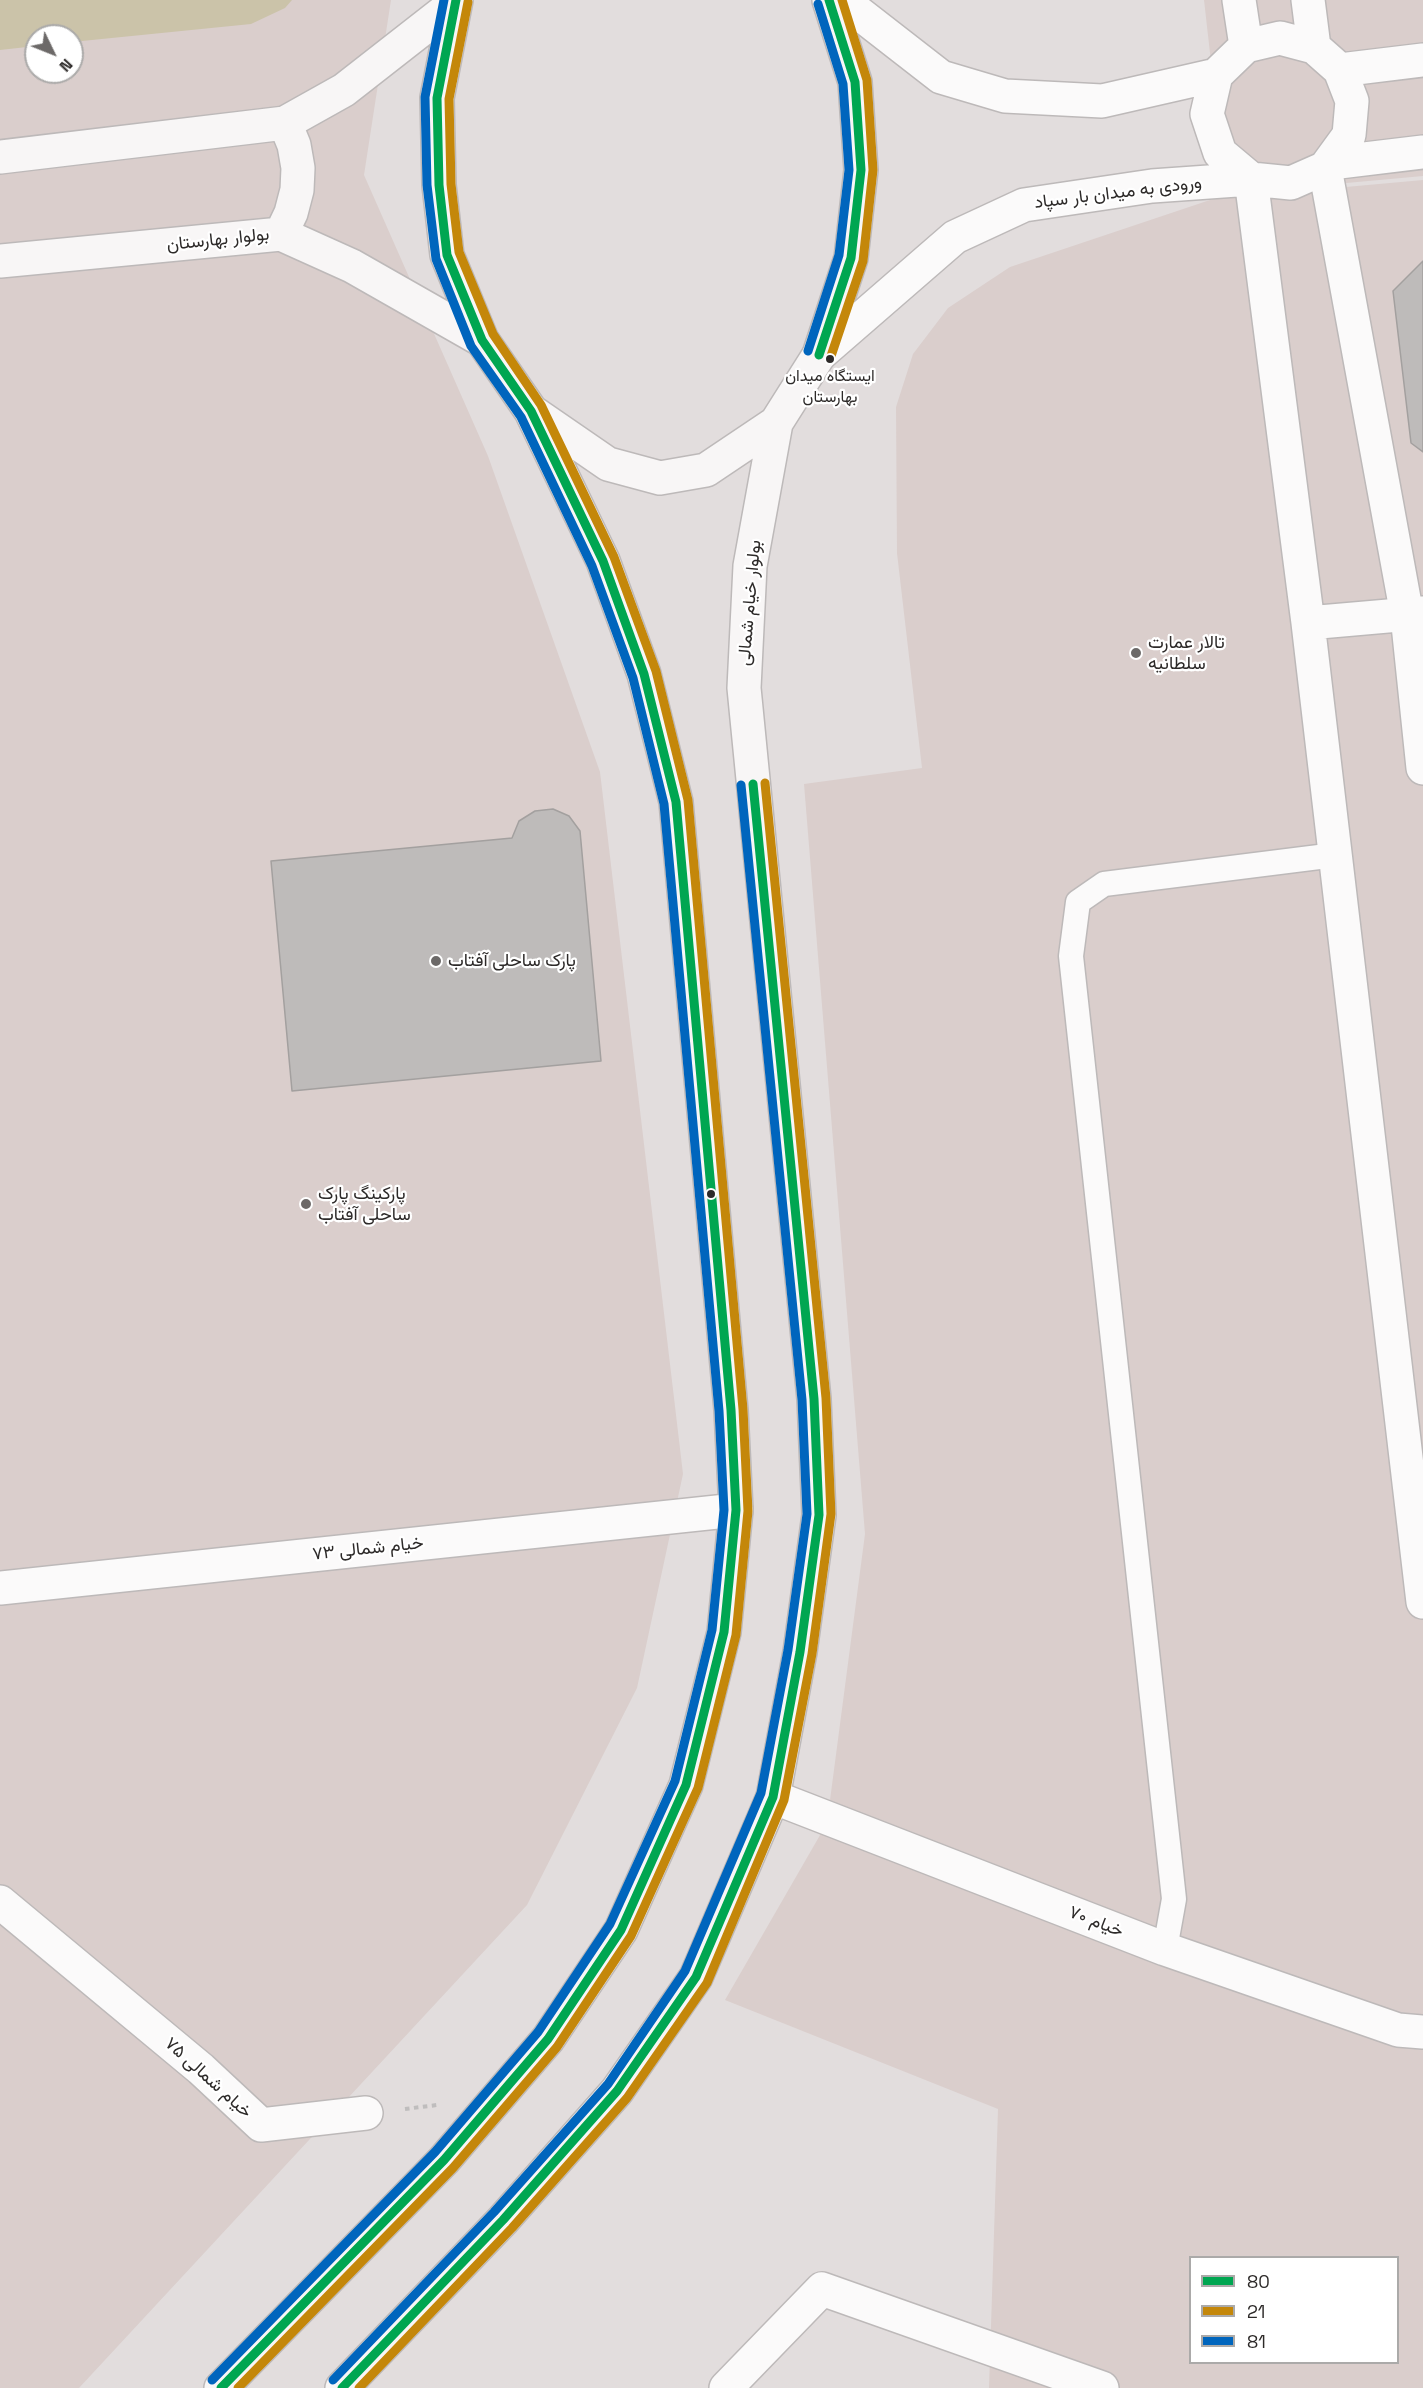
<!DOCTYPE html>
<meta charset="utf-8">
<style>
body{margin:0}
#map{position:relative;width:1423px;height:2388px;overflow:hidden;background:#e2dddd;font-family:"Space Grotesk",sans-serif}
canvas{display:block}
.legend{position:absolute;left:1189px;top:2256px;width:210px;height:108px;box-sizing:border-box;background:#fff;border:2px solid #abaaa9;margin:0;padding:8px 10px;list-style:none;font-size:18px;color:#2d2a29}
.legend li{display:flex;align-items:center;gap:12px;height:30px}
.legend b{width:30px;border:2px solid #abaaa9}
.north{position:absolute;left:24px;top:24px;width:60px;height:60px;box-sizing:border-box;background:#fff;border:2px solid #abaaa9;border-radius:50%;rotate:133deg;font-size:16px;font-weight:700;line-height:24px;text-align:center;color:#2d2a29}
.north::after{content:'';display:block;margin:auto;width:21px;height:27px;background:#6c6968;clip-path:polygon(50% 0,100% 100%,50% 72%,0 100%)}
</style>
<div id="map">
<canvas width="1423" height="2388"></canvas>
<ul class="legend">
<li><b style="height:8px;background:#00a651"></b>80</li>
<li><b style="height:8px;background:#c4870a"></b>21</li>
<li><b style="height:8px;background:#0065bd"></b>81</li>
</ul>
<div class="north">N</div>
</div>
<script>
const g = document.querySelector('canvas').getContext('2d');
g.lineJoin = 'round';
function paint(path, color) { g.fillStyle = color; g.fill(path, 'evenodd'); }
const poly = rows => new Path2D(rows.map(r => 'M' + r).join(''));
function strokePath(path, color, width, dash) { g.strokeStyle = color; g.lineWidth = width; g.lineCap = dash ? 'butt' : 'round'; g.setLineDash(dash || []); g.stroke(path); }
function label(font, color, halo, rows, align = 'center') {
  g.font = font + ' "Space Grotesk",Vazirmatn,sans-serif'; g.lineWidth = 4.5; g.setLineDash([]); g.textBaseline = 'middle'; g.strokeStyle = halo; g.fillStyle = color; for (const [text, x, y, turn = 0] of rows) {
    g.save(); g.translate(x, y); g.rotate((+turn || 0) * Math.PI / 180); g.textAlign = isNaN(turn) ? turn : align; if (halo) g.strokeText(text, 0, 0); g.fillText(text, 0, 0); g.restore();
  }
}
const built = poly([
 [0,0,391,0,364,175,488,456,600,772,683,1474,637,1688,527,1905,79,2388,0,2388],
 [36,36,72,36,72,72,36,72],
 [1204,0,1423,0,1423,176,1226,194],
 [1423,180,1423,2388,989,2388,998,2109,725,2000,827,1823,865,1534,804,784,922,768,897,553,896,407,913,354,948,308,1010,267,1213,199],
 [1190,2258,1398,2258,1398,2362,1190,2362]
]);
const green = poly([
 [0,0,292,0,285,8,251,24,72,42,72,36,36,36,36,46,0,50]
]);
const building = poly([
 [1423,261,1423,452,1411,443,1393,291,1423,261],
 [553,809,569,816,580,831,601,1061,292,1091,271,861,512,838,519,821,535,811,553,809]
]);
const path = poly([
 [405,2109,437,2105]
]);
const lane = poly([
 [1165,1949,1174,1899,1071,956,1078,902,1104,884,1335,855]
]);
const street = poly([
 [842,0,941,77,1005,96,1102,101,1216,75],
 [1239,0,1246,46],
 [1308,0,1314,47],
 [1340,70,1352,101,1349,135,1325,168,1291,183,1251,179,1220,153,1207,114,1216,75,1246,46,1280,38,1314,47,1340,70,1423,60],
 [1331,163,1423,152],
 [1325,168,1407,615,1423,768],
 [819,355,955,237,1024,205,1152,186,1251,179,1308,623,1423,1602],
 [1308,623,1423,613],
 [0,1588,736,1510],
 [773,1797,1165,1949,1398,2030,1423,2032],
 [0,1902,201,2069,261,2125,366,2113],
 [726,2388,822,2289,1102,2388]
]);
const secondary = poly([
 [456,0,437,98,439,185,447,255,482,340,531,411,608,464,660,478,706,470,776,423],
 [0,157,285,123,344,90,454,4],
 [281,234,291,213,297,190,298,168,294,145,285,123],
 [0,261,281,234,352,266,482,340],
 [221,2388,444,2160,548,2039,621,1930,686,1785,724,1632,736,1510,731,1410,676,802,644,674,603,561,531,411],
 [342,2388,503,2220,617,2091,696,1977,773,1797,800,1652,819,1515,814,1399,744,688,750,566,776,423,819,355,851,258,861,170,855,82,829,0]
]);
const bus1 = poly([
 [819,355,851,258,861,170,855,82,829,0],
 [221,2388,444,2160,548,2039,621,1930,686,1785,724,1632,736,1510,731,1410,676,802,644,674,603,561,531,411,482,340,447,255,439,185,437,98,456,0],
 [342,2388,503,2220,617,2091,696,1977,773,1797,800,1652,819,1515,814,1399,753,784]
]);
const bus2 = poly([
 [830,359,863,261,873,170,867,80,842,0],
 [238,2388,453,2168,557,2047,631,1936,698,1788,736,1635,748,1511,743,1409,688,800,656,671,614,557,541,405,493,334,459,252,451,184,449,99,468,2],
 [359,2388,512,2228,627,2098,707,1983,784,1800,812,1654,831,1514,826,1398,765,783]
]);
const bus3 = poly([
 [808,351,839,255,849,170,843,84,818,4],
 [212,2380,435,2152,538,2032,610,1924,675,1781,712,1630,724,1510,719,1411,664,804,633,678,592,566,521,417,471,346,436,259,427,185,425,97,444,0],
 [333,2380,494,2212,608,2084,685,1971,761,1793,788,1650,807,1514,802,1400,741,785]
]);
const markers = [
 [830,359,5,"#2d2a29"],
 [1136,653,6,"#6c6968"],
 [436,961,6,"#6c6968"],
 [711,1194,5,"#2d2a29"],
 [306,1204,6,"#6c6968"]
];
const busNames = [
 ["ایستگاه میدان",830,377],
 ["بهارستان",830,398]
];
const streetNames = [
 ["ورودی به میدان بار سپاد",1118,193,-7],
 ["بولوار بهارستان",218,240,-6],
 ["بولوار خیام شمالی",750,603,-85],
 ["خیام شمالی ۷۳",368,1549,-6],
 ["خیام ۷۰",1096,1922,21],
 ["خیام شمالی ۷۵",208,2078,42]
];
const poiNames = [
 ["تالار عمارت",1148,643],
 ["سلطانیه",1148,664],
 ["پارک ساحلی آفتاب",448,961],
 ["پارکینگ پارک",318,1194],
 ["ساحلی آفتاب",318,1215]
];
paint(built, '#dacecc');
paint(green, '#cbc3a9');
paint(building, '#bebbba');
strokePath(building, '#a3a09f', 1.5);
strokePath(lane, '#bdb9b9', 27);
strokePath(street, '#bdb9b9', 36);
strokePath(secondary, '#bdb9b9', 36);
strokePath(path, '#bfbdbd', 4, [4.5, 4.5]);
strokePath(lane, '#fbfafa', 24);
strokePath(street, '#fbfafa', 33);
strokePath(secondary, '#f8f6f6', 33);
strokePath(bus1, '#00a651', 9);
strokePath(bus2, '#c4870a', 9);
strokePath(bus3, '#0065bd', 9);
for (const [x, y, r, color] of markers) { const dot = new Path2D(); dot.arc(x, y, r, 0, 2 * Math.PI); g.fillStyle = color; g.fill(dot); strokePath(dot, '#fff', 2); }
label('16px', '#2d2a29', '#fff', busNames);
label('18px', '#2d2a29', '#fff', streetNames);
label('18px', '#2d2a29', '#fff', poiNames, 'left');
</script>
